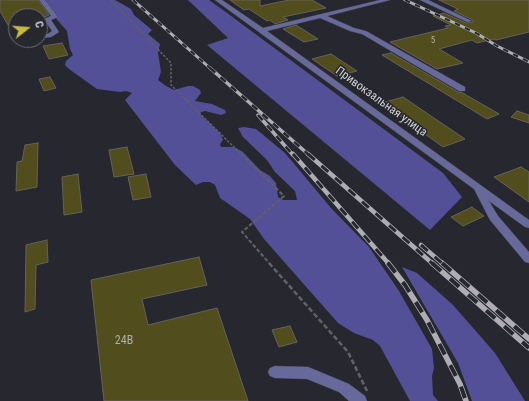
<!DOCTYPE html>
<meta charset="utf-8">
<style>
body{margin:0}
#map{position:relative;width:529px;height:401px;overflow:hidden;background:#27272f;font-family:"Roboto Condensed",sans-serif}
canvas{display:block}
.north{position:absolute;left:8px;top:8px;width:40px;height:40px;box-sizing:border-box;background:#27272f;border:1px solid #6b6b72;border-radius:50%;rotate:73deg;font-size:11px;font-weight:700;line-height:16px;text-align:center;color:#d1d1d6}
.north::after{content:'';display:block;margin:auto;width:14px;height:18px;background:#c7bb3b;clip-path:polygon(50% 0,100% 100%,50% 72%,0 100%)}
</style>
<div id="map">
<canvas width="529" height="401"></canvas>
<div class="north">С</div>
</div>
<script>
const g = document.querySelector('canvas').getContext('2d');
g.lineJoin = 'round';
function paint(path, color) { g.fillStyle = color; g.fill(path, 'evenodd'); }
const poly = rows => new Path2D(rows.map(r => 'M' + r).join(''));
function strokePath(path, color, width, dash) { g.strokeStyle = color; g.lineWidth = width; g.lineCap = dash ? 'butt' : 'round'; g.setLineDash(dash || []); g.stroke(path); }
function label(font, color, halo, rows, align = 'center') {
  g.font = font + ' "Roboto Condensed",sans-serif'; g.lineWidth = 3; g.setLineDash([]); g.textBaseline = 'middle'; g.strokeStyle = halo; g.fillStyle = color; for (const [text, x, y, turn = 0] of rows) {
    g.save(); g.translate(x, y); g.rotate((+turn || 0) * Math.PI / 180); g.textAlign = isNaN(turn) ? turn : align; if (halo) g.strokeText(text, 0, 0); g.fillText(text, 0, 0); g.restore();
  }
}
const forest = poly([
 [46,0,115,0,131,9,134,15,152,30,148,34,160,44,158,53,161,72,158,80,166,86,174,90,188,86,193,86,200,90,201,93,195,101,212,104,225,110,226,113,221,115,205,111,199,113,220,133,223,140,220,144,221,147,234,147,243,152,260,170,270,176,276,183,278,197,283,200,297,200,295,191,275,172,267,160,243,137,238,128,244,127,256,129,285,153,331,208,369,247,399,291,432,349,434,368,432,376,433,395,438,401,410,401,380,346,373,340,354,333,338,323,264,239,250,219,220,198,215,185,210,182,203,182,196,185,175,165,125,100,132,93,126,91,120,92,97,89,69,69,65,65,66,61,73,55,70,49,67,31,52,14,51,8,46,3],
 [188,0,209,0,223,10,443,173,462,197,430,230,207,45,228,38],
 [402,267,417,273,453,305,495,353,525,401,472,401,458,363]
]);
const building = poly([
 [0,0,38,0,49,15,40,19,40,16,16,16,16,24,8,25,0,11,0,0],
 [230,0,260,0,260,6,289,0,312,0,326,8,283,17,288,20,275,24,270,20,267,21,249,9,244,10,230,0],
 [439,0,529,0,529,32,496,40,494,39,477,43,472,40,439,49,463,63,437,69,390,42,448,28,445,26,451,25,433,16,444,13,466,23,473,22,473,20,454,11,458,9,439,0],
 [296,25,318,39,304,42,283,29,296,25],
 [62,43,68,55,49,59,43,46,62,43],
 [391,53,458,92,461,92,499,114,487,119,382,55,391,53],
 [331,54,357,71,337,76,312,59,331,54],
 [50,77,56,88,44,91,39,79,50,77],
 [403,97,465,139,443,147,382,103,403,97],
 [517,111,529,115,529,123,511,117,517,111],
 [38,143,37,187,16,191,17,162,22,161,25,145,38,143],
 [127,147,134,174,114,177,109,150,127,147],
 [521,167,529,172,529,202,494,177,521,167],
 [78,174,82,212,64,215,62,177,78,174],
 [146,174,151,197,133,200,128,177,146,174],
 [472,207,484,216,463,226,451,217,472,207],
 [47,240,48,262,36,265,35,309,25,312,26,245,47,240],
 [199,257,207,285,142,299,148,325,217,308,248,401,104,401,91,280,199,257],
 [290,326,297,342,279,347,272,330,290,326]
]);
const pathFar2 = poly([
 [111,0,171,63,171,85,242,155]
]);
const pathFar1 = poly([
 [241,154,284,196,242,232,270,264]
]);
const path = poly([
 [269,263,348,352,367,391]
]);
const minor = poly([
 [39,0,45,0,58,17,51,20,59,32,51,37,40,38,40,34,48,34,52,31,44,19,51,16,39,0],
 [215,0,222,0,263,28,380,0,390,0,327,16,354,28,366,31,465,87,465,91,459,91,362,34,350,31,320,18,267,31,529,220,529,228,525,227,489,201,498,216,529,252,529,263,525,262,490,220,474,189,215,0],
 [420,0,428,0,472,21,467,22,420,0],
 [275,366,308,367,313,369,349,384,365,396,367,401,349,401,339,392,307,379,275,378,270,376,268,372,270,368,275,366]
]);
const railFar3 = poly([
 [133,0,211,69],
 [405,0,476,33,497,46,529,62]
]);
const railFar2 = poly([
 [210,68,309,155],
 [258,115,293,155]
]);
const railFar1 = poly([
 [293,154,389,264],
 [308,154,433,264],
 [421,245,443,264]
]);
const rail = poly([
 [388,263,405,285,427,320,460,384,466,401],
 [432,263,529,348],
 [442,263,529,339]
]);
const farNumbernames = [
 ["5",433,41]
];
const streetNames = [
 ["Привокзальная улица",381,102,36]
];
const nearNumbernames = [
 ["24В",124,341]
];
paint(forest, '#535098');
paint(building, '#524d1d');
strokePath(building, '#64635b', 1);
strokePath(minor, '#42424a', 1);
strokePath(pathFar2, '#616168', 1.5, [2.5, 1.5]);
strokePath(pathFar1, '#616168', 2, [4, 2]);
strokePath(path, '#616168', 2.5, [5, 2.5]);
paint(minor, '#68699b');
strokePath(railFar3, '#adadb3', 3);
strokePath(railFar2, '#adadb3', 3.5);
strokePath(railFar1, '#adadb3', 4.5);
strokePath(rail, '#adadb3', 5.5);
strokePath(railFar3, '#27272f', 2, [5.5]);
strokePath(railFar2, '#27272f', 2.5, [7]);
strokePath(railFar1, '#27272f', 3, [9]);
strokePath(rail, '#27272f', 4, [12]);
label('9px', '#b1b0a8', null, farNumbernames);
label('12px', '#d1d1d6', '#27272f', streetNames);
label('12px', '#b1b0a8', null, nearNumbernames);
</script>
